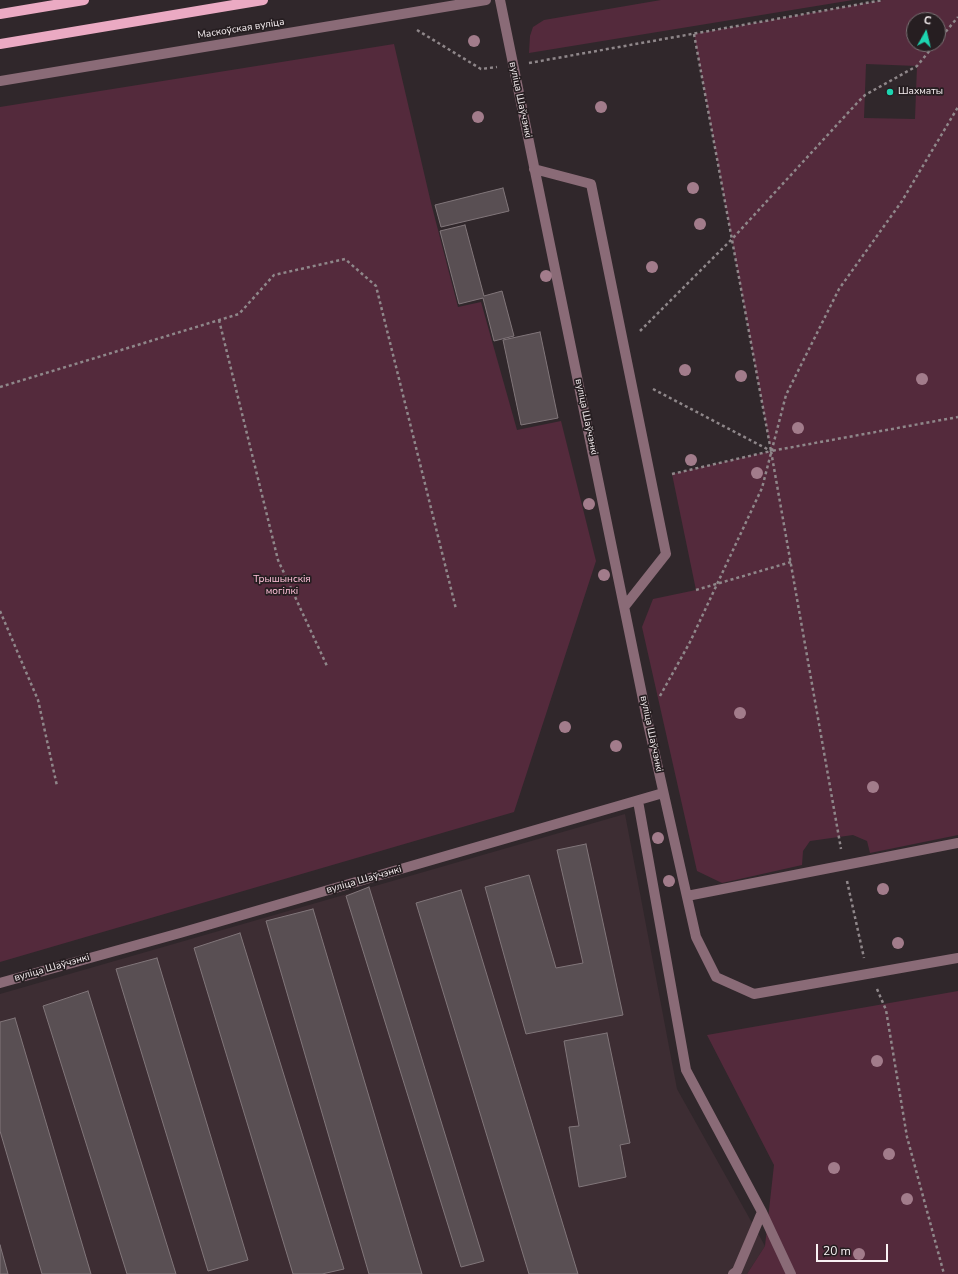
<!DOCTYPE html>
<meta charset="utf-8">
<style>
body{margin:0}
#map{position:relative;width:958px;height:1274px;overflow:hidden;background:#30272b;font-family:"Nunito Sans",sans-serif}
canvas{display:block}
.north{position:absolute;left:906px;top:12px;width:40px;height:40px;box-sizing:border-box;background:#261e21;border:1px solid #7a7375;border-radius:50%;rotate:8deg;font-size:11px;font-weight:700;line-height:16px;text-align:center;color:#f9f2f4}
.north::after{content:'';display:block;margin:auto;width:14px;height:18px;background:#1dd5b1;clip-path:polygon(50% 0,100% 100%,50% 72%,0 100%)}
.scale{position:absolute;left:816px;top:1244px;width:72px;height:18px;box-sizing:border-box;border:2px solid #f9f2f4;border-top:0;padding-left:5px;font-size:12px;line-height:14px;white-space:nowrap;color:#f9f2f4;-webkit-text-stroke:3px #261e21;paint-order:stroke}
</style>
<div id="map">
<canvas width="958" height="1274"></canvas>
<div class="north">С</div>
<div class="scale">20 m</div>
</div>
<script>
const g = document.querySelector('canvas').getContext('2d');
g.lineJoin = 'round';
function paint(path, color) { g.fillStyle = color; g.fill(path, 'evenodd'); }
const poly = rows => new Path2D(rows.map(r => 'M' + r).join(''));
function strokePath(path, color, width, dash) { g.strokeStyle = color; g.lineWidth = width; g.lineCap = dash ? 'butt' : 'round'; g.setLineDash(dash || []); g.stroke(path); }
function label(font, color, halo, rows, align = 'center') {
  g.font = font + ' "Nunito Sans",sans-serif'; g.lineWidth = 3.5; g.setLineDash([]); g.textBaseline = 'middle'; g.strokeStyle = halo; g.fillStyle = color; for (const [text, x, y, turn = 0] of rows) {
    g.save(); g.translate(x, y); g.rotate((+turn || 0) * Math.PI / 180); g.textAlign = isNaN(turn) ? turn : align; if (halo) g.strokeText(text, 0, 0); g.fillText(text, 0, 0); g.restore();
  }
}
const built = poly([
 [625,814,677,1089,765,1246,747,1274,0,1274,0,994]
]);
const green = poly([
 [661,0,853,0,529,53,530,36,533,27,544,20],
 [883,0,958,0,958,835,870,853,867,841,853,835,810,841,803,851,802,865,722,883,697,871,642,627,653,599,696,590,672,474,771,451,694,34],
 [914,20,938,20,938,44,914,44],
 [866,64,917,66,915,119,864,118],
 [394,44,431,203,458,307,481,302,517,430,561,421,596,561,514,812,0,962,0,107],
 [958,991,958,1274,747,1274,765,1246,774,1165,707,1035]
]);
const building = poly([
 [503,188,509,211,441,227,435,205,503,188],
 [465,225,484,296,502,291,514,336,494,341,483,298,459,304,440,231,465,225],
 [540,332,558,418,521,425,503,340,540,332],
 [586,844,623,1015,526,1034,485,887,529,875,556,968,583,963,557,850,586,844],
 [369,887,484,1261,461,1267,346,896,369,887],
 [461,890,578,1274,529,1274,416,903,461,890],
 [313,909,422,1274,369,1274,266,921,313,909],
 [240,933,344,1269,322,1274,293,1274,194,948,240,933],
 [157,958,248,1260,208,1271,116,969,157,958],
 [88,991,176,1274,127,1274,43,1006,88,991],
 [15,1018,91,1274,42,1274,0,1131,0,1022,15,1018],
 [607,1033,630,1143,620,1145,626,1177,579,1187,569,1127,579,1126,564,1041,607,1033],
 [0,1245,8,1274,0,1274,0,1245]
]);
const path = poly([
 [417,30,481,69,497,67],
 [694,34,771,451,958,417],
 [938,41,958,17],
 [529,63,883,0],
 [219,320,278,560,327,666],
 [640,331,733,238,857,103,865,95,917,66,935,44],
 [0,387,239,314,274,275,345,259,376,286,456,609],
 [653,389,771,451],
 [672,474,771,451,841,849],
 [696,590,791,562],
 [0,611,38,700,57,786],
 [660,696,690,642,762,488,786,395,839,289,902,201,958,107],
 [847,881,864,958],
 [877,989,886,1010,907,1137,944,1274]
]);
const minor = poly([
 [500,0,647,719,696,937,716,977,754,994,958,958],
 [0,81,486,0],
 [534,169,591,184,666,554,625,606],
 [638,801,686,1070,762,1212,737,1271,733,1274],
 [687,896,958,843],
 [0,983,180,933,663,793],
 [762,1212,791,1274]
]);
const major = poly([
 [0,14,84,0],
 [0,44,263,0]
]);
const trees = [
 [474,41],
 [601,107],
 [478,117],
 [693,188],
 [700,224],
 [652,267],
 [546,276],
 [685,370],
 [741,376],
 [922,379],
 [798,428],
 [691,460],
 [757,473],
 [589,504],
 [604,575],
 [740,713],
 [565,727],
 [616,746],
 [873,787],
 [658,838],
 [669,881],
 [883,889],
 [898,943],
 [877,1061],
 [889,1154],
 [834,1168],
 [907,1199],
 [859,1254]
];
const markers = [
 [890,92,4,"#1dd5b1"]
];
const streetNames = [
 ["Маскоўская вуліца",241,29,-9],
 ["вуліца Шаўчэнкі",520,100,78],
 ["вуліца Шаўчэнкі",586,417,78],
 ["вуліца Шаўчэнкі",651,734,78],
 ["вуліца Шаўчэнкі",364,880,-16],
 ["вуліца Шаўчэнкі",52,968,-16]
];
const poiNames = [
 ["Шахматы",898,92]
];
const parkNames = [
 ["Трышынскія",282,580],
 ["могілкі",282,592]
];
paint(built, '#3d2d33');
paint(green, '#542a3c');
paint(building, '#594f53');
strokePath(building, '#81767a', 1);
strokePath(path, '#8f878a', 2.5, [3, 3]);
strokePath(minor, '#8a6b77', 10);
strokePath(major, '#ebaac3', 10);
g.fillStyle = '#a27c8b';
for (const [x, y] of trees) { g.beginPath(); g.arc(x, y, 6, 0, 2 * Math.PI); g.fill(); }
for (const [x, y, r, color] of markers) { const dot = new Path2D(); dot.arc(x, y, r, 0, 2 * Math.PI); g.fillStyle = color; g.fill(dot); strokePath(dot, '#261e21', 1.5); }
label('10px', '#f9f2f4', '#261e21', streetNames);
label('10px', '#f9f2f4', '#261e21', poiNames, 'left');
label('10px', '#ffc1d9', '#261e21', parkNames);
</script>
